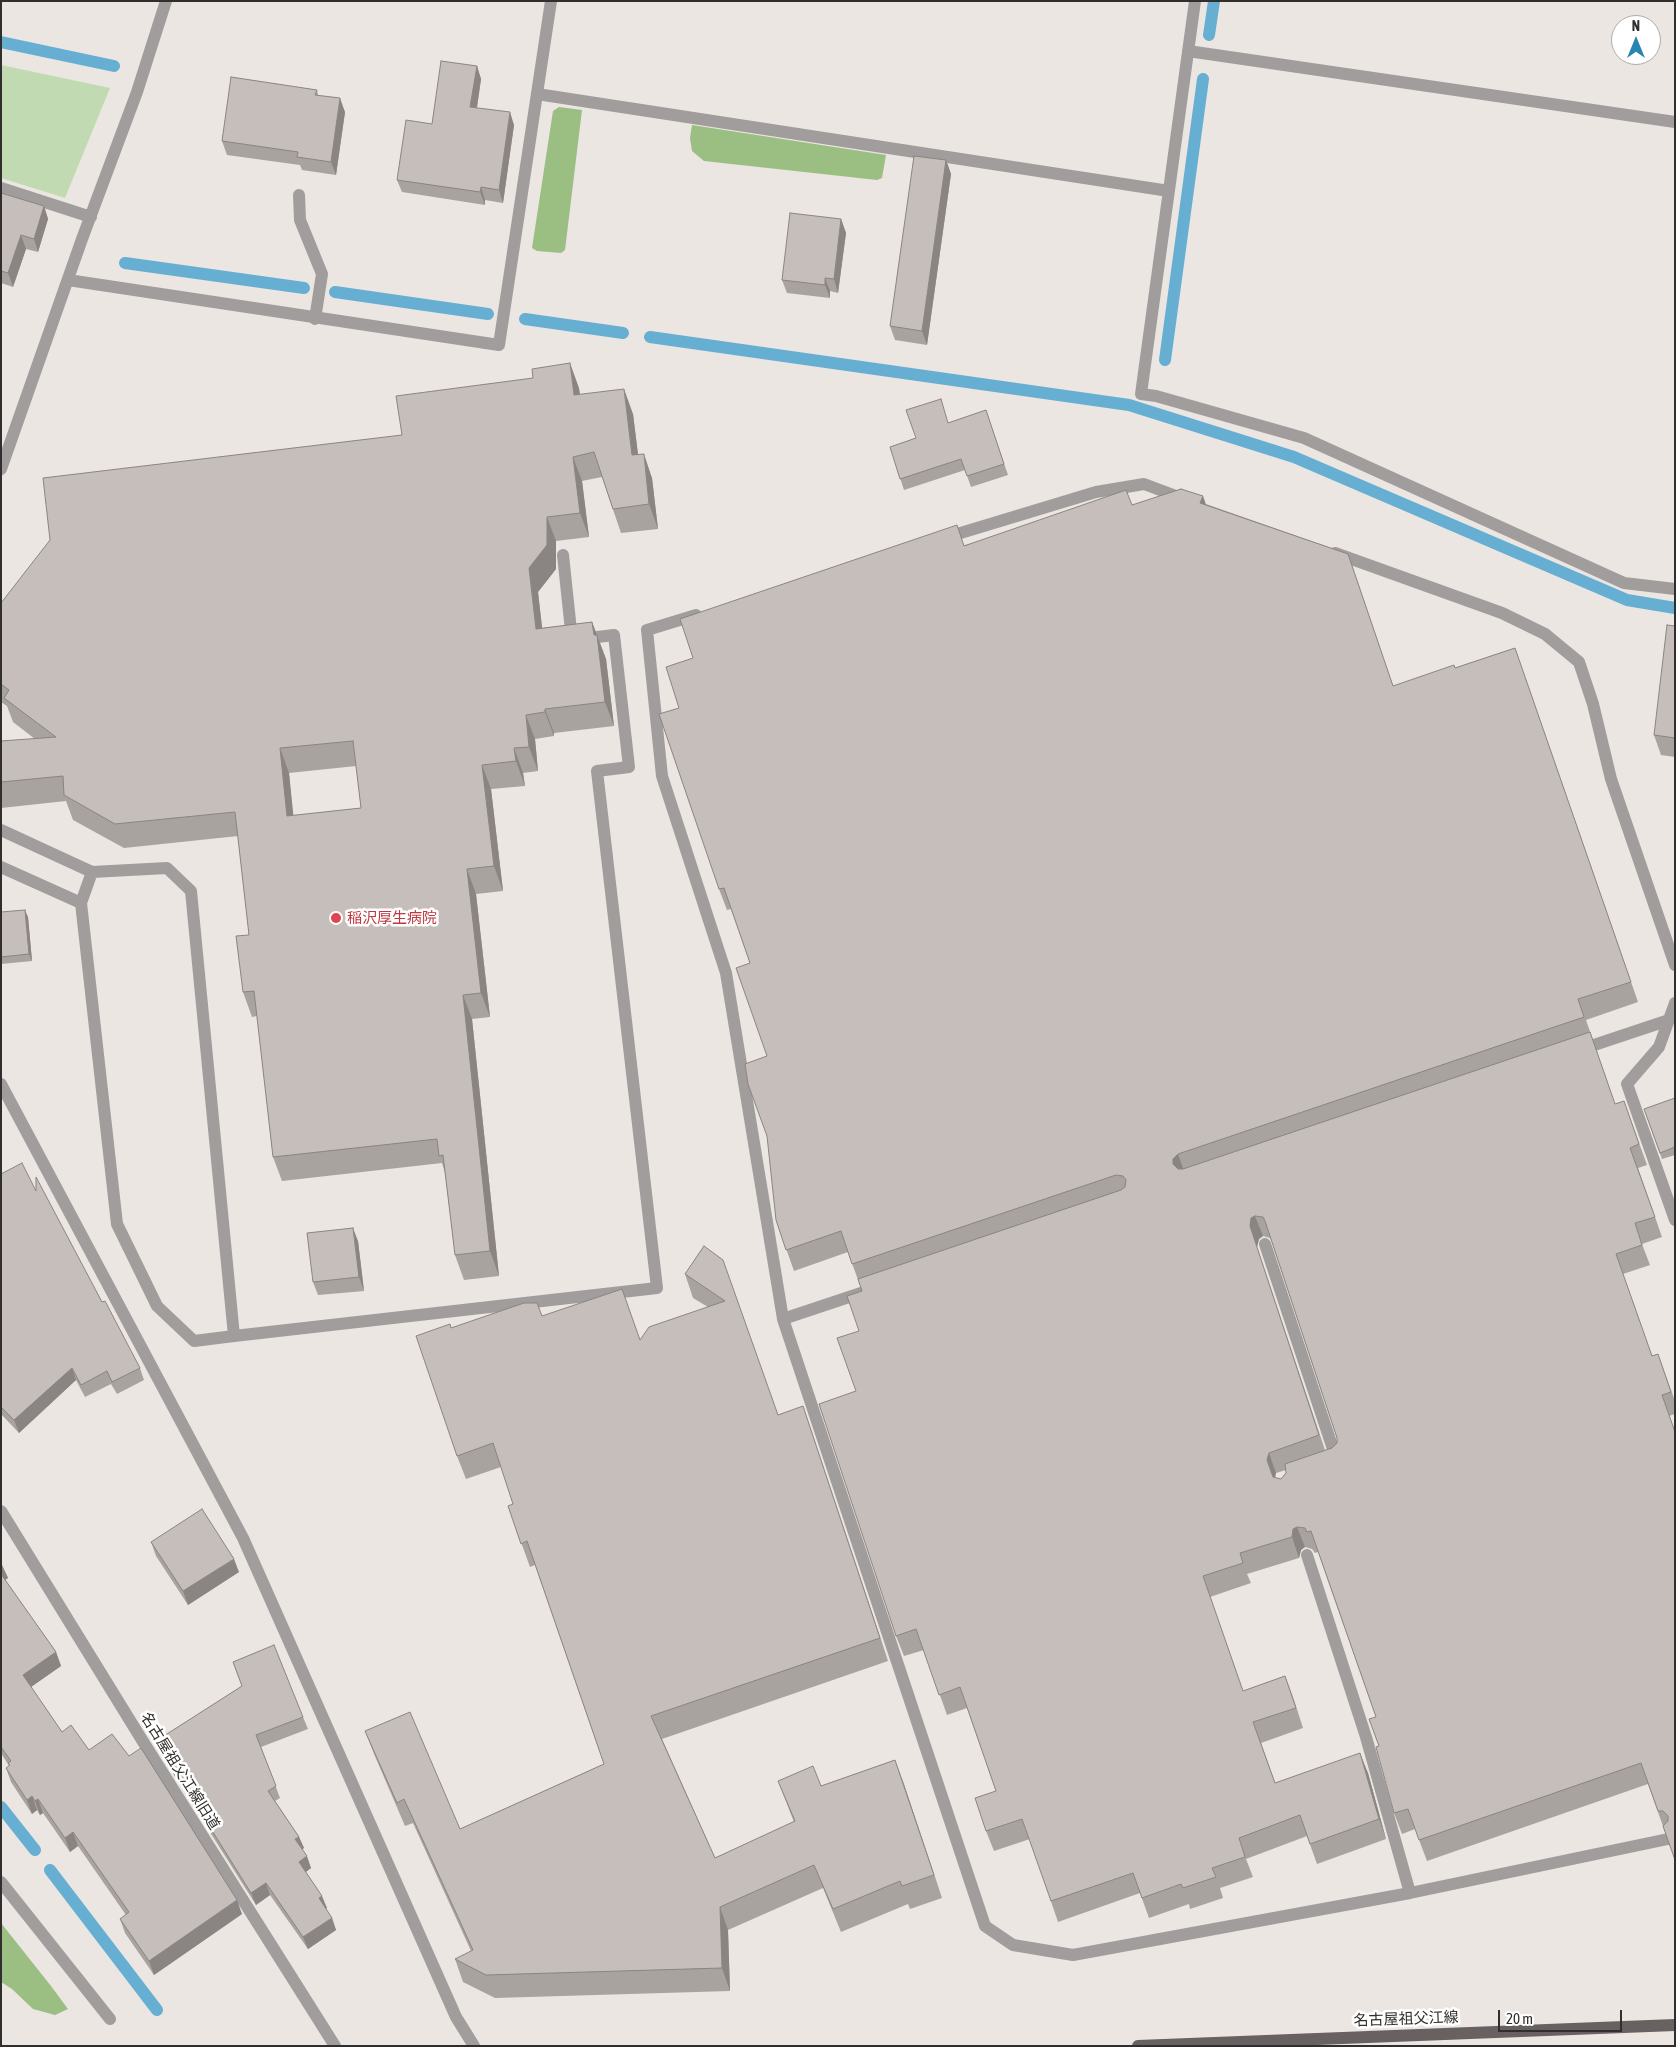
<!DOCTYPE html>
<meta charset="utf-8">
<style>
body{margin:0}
#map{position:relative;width:1676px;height:2047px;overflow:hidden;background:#ebe6e1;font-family:"Asap Condensed",sans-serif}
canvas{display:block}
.frame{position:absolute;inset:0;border:2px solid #312f2d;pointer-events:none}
.north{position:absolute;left:1611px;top:15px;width:50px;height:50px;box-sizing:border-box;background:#fff;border:1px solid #adacab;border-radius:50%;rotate:0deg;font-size:14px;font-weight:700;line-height:20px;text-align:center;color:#312f2d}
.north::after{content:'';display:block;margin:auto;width:18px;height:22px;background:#2884b1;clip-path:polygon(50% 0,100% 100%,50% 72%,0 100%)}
.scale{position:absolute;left:1498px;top:2010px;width:124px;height:22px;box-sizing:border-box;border:2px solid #312f2d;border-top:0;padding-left:6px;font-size:15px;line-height:18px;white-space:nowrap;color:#312f2d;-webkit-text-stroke:4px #fff;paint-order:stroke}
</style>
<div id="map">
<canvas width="1676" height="2047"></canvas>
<div class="frame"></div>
<div class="north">N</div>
<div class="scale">20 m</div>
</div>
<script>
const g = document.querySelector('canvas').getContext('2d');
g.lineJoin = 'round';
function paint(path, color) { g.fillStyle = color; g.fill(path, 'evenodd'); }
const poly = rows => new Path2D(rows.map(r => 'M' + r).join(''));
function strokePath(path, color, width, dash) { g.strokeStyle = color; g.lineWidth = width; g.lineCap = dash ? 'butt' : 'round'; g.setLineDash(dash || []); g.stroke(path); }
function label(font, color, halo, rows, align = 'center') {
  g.font = font + ' "Asap Condensed","Noto Sans JP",sans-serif'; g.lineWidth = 5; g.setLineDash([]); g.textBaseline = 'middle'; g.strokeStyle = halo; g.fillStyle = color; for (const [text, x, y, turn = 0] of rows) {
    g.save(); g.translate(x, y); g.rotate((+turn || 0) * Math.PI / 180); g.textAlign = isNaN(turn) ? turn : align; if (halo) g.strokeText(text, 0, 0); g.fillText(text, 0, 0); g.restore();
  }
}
const green = poly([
 [1,65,110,88,65,198,1,178]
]);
const forest = poly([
 [559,107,582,110,565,250,561,253,537,251,532,248,553,111],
 [692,125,886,155,882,178,877,180,704,161,692,151,690,138],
 [1,1923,51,1986,68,2009,55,2015,33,2009,12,1989,1,1982]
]);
const stream = poly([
 [1209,35,1214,1],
 [1,42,114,66],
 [125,263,304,288],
 [335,292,488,314],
 [525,319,623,333],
 [650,337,1129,405,1294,457,1627,600,1675,608],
 [1165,360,1203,79],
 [1,1807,35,1850],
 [50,1870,157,2010]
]);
const service = poly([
 [299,195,300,220,322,274,315,319],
 [944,538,1096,492,1144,484,1184,499],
 [1335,553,1502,613,1545,634,1579,662,1593,704,1611,779,1675,965],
 [696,615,647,630,662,776,726,973,783,1319,985,1926,1013,1945,1073,1955,1410,1893,1668,1839],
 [1,830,92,872,167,868,191,891,234,1336,194,1341,157,1306,117,1224,81,903,1,867],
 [81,903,92,872],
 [1675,1003,1659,1047,1627,1084,1675,1220],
 [1579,1050,1669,1020],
 [1265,1244,1337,1461,1336,1461],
 [783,1319,864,1292],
 [234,1336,657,1288,597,771,629,767,614,635,572,640,563,555],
 [1307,1555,1366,1737,1410,1893]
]);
const minor = poly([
 [1195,1,1141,394,1156,396,1304,438,1624,583,1675,589],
 [1188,51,1675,122],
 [537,94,1169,191],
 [1,188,91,217],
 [68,280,499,345,551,1],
 [1,469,82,239,137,92,166,1],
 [1,1084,243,1538,456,2017,474,2046]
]);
const tertiary = poly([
 [1,1511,142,1740,335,2046],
 [1,1882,110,2019]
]);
const primary = poly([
 [1138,2046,1675,2025]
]);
const wall = poly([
 [477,66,481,79,477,108,514,125,503,203,485,200,485,205,402,192,397,180,432,124],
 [317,90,318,95,345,112,336,175,302,170,300,165,227,155,222,141],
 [946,160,951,174,927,345,895,340,890,326],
 [1,193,44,206,48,219,38,252,26,249,13,287,1,283],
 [841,219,846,233,838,293,830,291,830,298,787,293,782,280],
 [579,388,580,395,633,414,638,454,652,478,658,529,621,533,602,477,582,481,589,537,556,541,556,569,538,592,542,628,592,622,606,659,614,726,554,733,554,736,535,739,538,771,523,773,525,786,491,789,503,891,476,894,490,1017,472,1019,499,1276,464,1280,455,1255,445,1173,442,1163,282,1181,273,1157,257,1016,252,1017,243,992,249,935,238,836,124,848,73,820,66,801,1,808,1,741,35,739,13,722,7,706,1,702,1,603,402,435],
 [356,766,361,808,293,816,289,773],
 [986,410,1008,475,971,487,965,470,904,490,890,447,916,438,949,423],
 [1206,504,1348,554,1393,686,1455,668,1515,648,1638,1002,1586,1020,1615,1104,1624,1101,1647,1165,1638,1168,1662,1237,1642,1244,1650,1265,1623,1274,1652,1356,1658,1354,1675,1401,1675,1414,1669,1416,1675,1860,1648,1784,1427,1861,1415,1829,1402,1834,1394,1813,1379,1746,1376,1717,1318,1552,1315,1553,1312,1549,1305,1547,1301,1550,1299,1558,1247,1574,1251,1583,1210,1597,1243,1691,1285,1676,1293,1697,1303,1728,1261,1743,1275,1783,1368,1773,1386,1839,1317,1864,1307,1836,1246,1859,1253,1877,1220,1888,1223,1898,1190,1909,1189,1904,1149,1918,1140,1893,1058,1922,1030,1839,994,1851,986,1831,996,1791,967,1708,947,1715,924,1650,904,1656,896,1636,856,1391,859,1331,862,1291,848,1252,794,1271,776,1220,767,1056,750,963,731,909,727,910,719,889,679,708,693,658,965,545,1132,505],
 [1263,1236,1270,1238,1271,1240,1337,1438,1337,1443,1332,1448,1325,1450,1257,1247,1259,1239],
 [1286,1470,1286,1473,1281,1479,1275,1478,1276,1473],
 [1675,626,1675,757,1661,755,1654,735],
 [1,912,28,917,32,961,1,964],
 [1675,1098,1675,1155,1662,1159,1644,1109],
 [1,1174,36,1191,102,1302,140,1368,144,1380,117,1394,111,1384,85,1397,76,1380,19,1433,1,1414],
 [358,1241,364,1291,318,1295,313,1282],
 [704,1246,778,1415,803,1406,888,1661,662,1739,715,1858,794,1822,778,1781,821,1786,895,1760,942,1898,910,1909,908,1904,841,1932,823,1888,728,1930,730,1991,495,1998,463,1982,455,1959,471,1951,413,1823,405,1826,374,1754,365,1731,460,1829,604,1764,535,1565,530,1567,508,1506,513,1504,501,1467,466,1479,457,1456,451,1328,542,1316,640,1340,708,1307,693,1298,685,1274],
 [151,1542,239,1572,188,1605,156,1556],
 [1,1563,8,1578,5,1580,56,1652,61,1666,31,1687,62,1732,89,1750,242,1914,154,1975,125,1933,120,1919,126,1915,78,1846,70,1852,43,1813,40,1815,37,1810,32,1814,11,1782,6,1768,9,1766,1,1753],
 [233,1662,303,1717,308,1729,261,1747,280,1798,275,1801,299,1837,304,1848,302,1849,311,1868,306,1872,327,1908,326,1909,332,1918,336,1930,308,1949,270,1895,256,1905,160,1753,156,1741,242,1686]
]);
const shadedWall = poly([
 [477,66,481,79,475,120,470,107],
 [340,98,345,112,336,175,331,162],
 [510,112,514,125,503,203,499,190],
 [946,160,951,174,927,345,922,331],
 [481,187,485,200,485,205,480,192],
 [44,206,48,219,38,252,34,239],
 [841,219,846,233,838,293,834,279],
 [21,235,26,249,13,287,8,273],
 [825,278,830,291,830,298,825,285],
 [570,363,579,388,583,419,574,395],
 [624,389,633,414,641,479,632,455],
 [644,454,652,478,658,529,649,504],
 [573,457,582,481,589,537,580,513],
 [1203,496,1210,516,1200,503],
 [547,517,556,541,556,569,538,592,545,653,536,629,529,568],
 [592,622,606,659,614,726,605,702,594,635],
 [545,709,554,733,554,736,545,712],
 [526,715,535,739,538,771,529,747],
 [280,748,289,773,296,841,287,816],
 [514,748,523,773,525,786,516,761],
 [482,765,491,789,503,891,494,866],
 [467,869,476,894,490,1017,481,993],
 [25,910,28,917,32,961,29,954],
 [463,995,472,1019,499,1276,490,1251],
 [1178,1154,1185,1174,1173,1164,1173,1159],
 [1255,1216,1263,1236,1259,1239,1257,1247,1327,1456,1250,1226,1251,1218],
 [353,1228,358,1241,364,1291,359,1277],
 [72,1368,76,1380,19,1433,14,1420],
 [803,1406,888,1661,880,1638],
 [1269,1453,1276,1473,1274,1481,1267,1460],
 [1297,1527,1305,1547,1301,1550,1299,1558,1292,1537,1293,1529],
 [234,1559,239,1572,188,1605,183,1591],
 [1,1565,2,1565,8,1578,2,1582,1,1580],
 [56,1652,61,1666,28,1689,23,1675],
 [1360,1753,1368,1773,1386,1839,1379,1819],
 [895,1760,904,1784,942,1898,934,1875],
 [32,1796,37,1810,32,1814,27,1800],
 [38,1799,43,1813,40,1815,35,1801],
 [73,1832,78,1846,70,1852,65,1838],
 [299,1837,304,1848,300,1851,295,1839],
 [307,1856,311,1868,303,1874,299,1862],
 [266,1883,270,1895,256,1905,251,1893],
 [322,1896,327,1908,323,1910,319,1898],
 [237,1900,242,1914,154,1975,149,1961],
 [720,1907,728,1930,730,1991,722,1968],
 [332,1918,336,1930,308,1949,303,1937]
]);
const building = poly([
 [441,61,477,66,470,107,510,112,499,190,481,187,480,192,397,180,406,120,432,124,441,61],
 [231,77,317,90,315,95,340,98,331,162,297,157,298,152,222,141,231,77],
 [914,156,946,160,922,331,890,326,914,156],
 [1,193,44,206,34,239,21,235,8,273,1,271,1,193],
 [790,213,841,219,834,279,825,278,825,285,782,280,790,213],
 [570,363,574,395,624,389,632,455,644,454,649,504,613,509,594,452,573,457,580,513,547,517,547,545,529,568,536,629,592,622,594,635,597,635,605,702,545,709,545,712,526,715,529,747,514,748,516,761,482,765,494,866,467,869,481,993,463,995,490,1251,455,1255,443,1155,439,1156,437,1139,273,1157,254,991,243,992,236,936,249,935,235,812,115,824,64,795,63,776,1,782,1,741,56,737,4,698,9,690,1,684,1,603,50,540,43,478,402,435,396,396,533,378,532,369,570,363],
 [353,741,361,808,287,816,280,748,353,741],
 [941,399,948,423,986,410,1004,464,967,476,961,459,900,479,890,447,916,438,906,410,941,399],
 [1181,489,1203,496,1200,503,1348,554,1393,686,1454,665,1455,668,1515,648,1631,982,1578,999,1584,1017,1178,1154,1173,1159,1173,1164,1178,1169,1183,1169,1590,1032,1615,1104,1624,1101,1639,1144,1630,1148,1655,1217,1635,1223,1642,1245,1616,1254,1652,1356,1658,1354,1671,1392,1662,1395,1675,1432,1675,1860,1663,1826,1668,1821,1668,1816,1663,1811,1658,1811,1641,1763,1419,1840,1408,1809,1394,1813,1376,1747,1379,1746,1369,1719,1376,1717,1311,1531,1307,1532,1305,1528,1297,1527,1293,1529,1292,1537,1240,1553,1243,1563,1203,1576,1243,1691,1285,1676,1296,1708,1253,1722,1275,1783,1360,1753,1379,1819,1310,1844,1300,1815,1239,1838,1245,1857,1212,1868,1216,1877,1183,1888,1181,1884,1142,1898,1133,1873,1051,1901,1022,1819,986,1831,975,1798,996,1791,960,1687,939,1695,916,1629,896,1636,819,1404,856,1391,837,1338,859,1331,847,1296,862,1291,858,1279,1121,1190,1125,1187,1126,1180,1123,1176,1116,1175,852,1264,841,1231,786,1250,776,1220,767,1136,748,1084,745,1064,767,1056,736,968,750,963,724,888,719,889,659,714,679,708,666,667,693,658,680,619,957,525,964,546,1126,490,1132,505,1181,489],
 [1255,1216,1263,1217,1265,1221,1337,1438,1337,1443,1332,1448,1285,1464,1286,1473,1281,1479,1273,1477,1267,1460,1269,1453,1319,1435,1250,1226,1251,1218,1255,1216],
 [1667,625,1675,626,1675,738,1654,735,1667,625],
 [25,910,29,954,1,957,1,912,25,910],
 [1675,1098,1675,1147,1660,1153,1644,1109,1675,1098],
 [22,1163,36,1191,36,1177,102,1302,105,1301,140,1368,112,1382,107,1371,81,1385,72,1368,14,1420,1,1407,1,1174,22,1163],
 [353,1228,359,1277,313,1282,307,1233,353,1228],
 [704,1246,723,1260,778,1415,803,1406,880,1638,651,1716,715,1858,795,1821,778,1781,813,1766,821,1786,895,1760,934,1875,902,1886,900,1881,833,1909,814,1865,720,1907,722,1968,486,1975,455,1959,473,1950,404,1799,397,1803,365,1731,410,1712,460,1829,604,1764,527,1541,521,1544,508,1506,513,1504,493,1443,457,1456,416,1336,450,1324,451,1328,524,1303,537,1303,542,1316,622,1289,640,1340,649,1327,725,1301,685,1274,704,1246],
 [202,1509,234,1559,183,1591,151,1542,202,1509],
 [1,1574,56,1652,23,1675,62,1732,71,1725,89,1750,112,1734,129,1756,141,1748,237,1900,149,1961,120,1919,129,1912,73,1832,65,1838,38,1799,35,1801,32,1796,27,1800,6,1768,10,1765,8,1763,11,1761,1,1747,1,1574],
 [274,1645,303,1717,256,1735,276,1786,268,1791,299,1837,295,1839,307,1856,299,1862,322,1896,319,1898,332,1918,303,1937,266,1883,251,1893,156,1741,242,1686,233,1662,274,1645]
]);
const markers = [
 [336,918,6,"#e0444e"]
];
const healthNames = [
 ["稲沢厚生病院",347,918]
];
const streetNames = [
 ["名古屋祖父江線旧道",180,1771,58],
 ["名古屋祖父江線",1406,2019,-2]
];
paint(green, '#c2dab2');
paint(forest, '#9bbe83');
strokePath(stream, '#66afd3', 12);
strokePath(service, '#a19d9d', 12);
strokePath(minor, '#a19d9d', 12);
strokePath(tertiary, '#a19d9d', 12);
strokePath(primary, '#676161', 12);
paint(wall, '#a9a3a0');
paint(shadedWall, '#8a8582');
paint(building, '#c5beba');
strokePath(building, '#8a8582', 1);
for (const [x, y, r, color] of markers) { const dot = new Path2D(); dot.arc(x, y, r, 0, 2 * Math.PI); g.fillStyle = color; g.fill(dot); strokePath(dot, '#fff', 2); }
label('15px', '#be3a42', '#fff', healthNames, 'left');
label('15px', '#312f2d', '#fff', streetNames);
</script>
